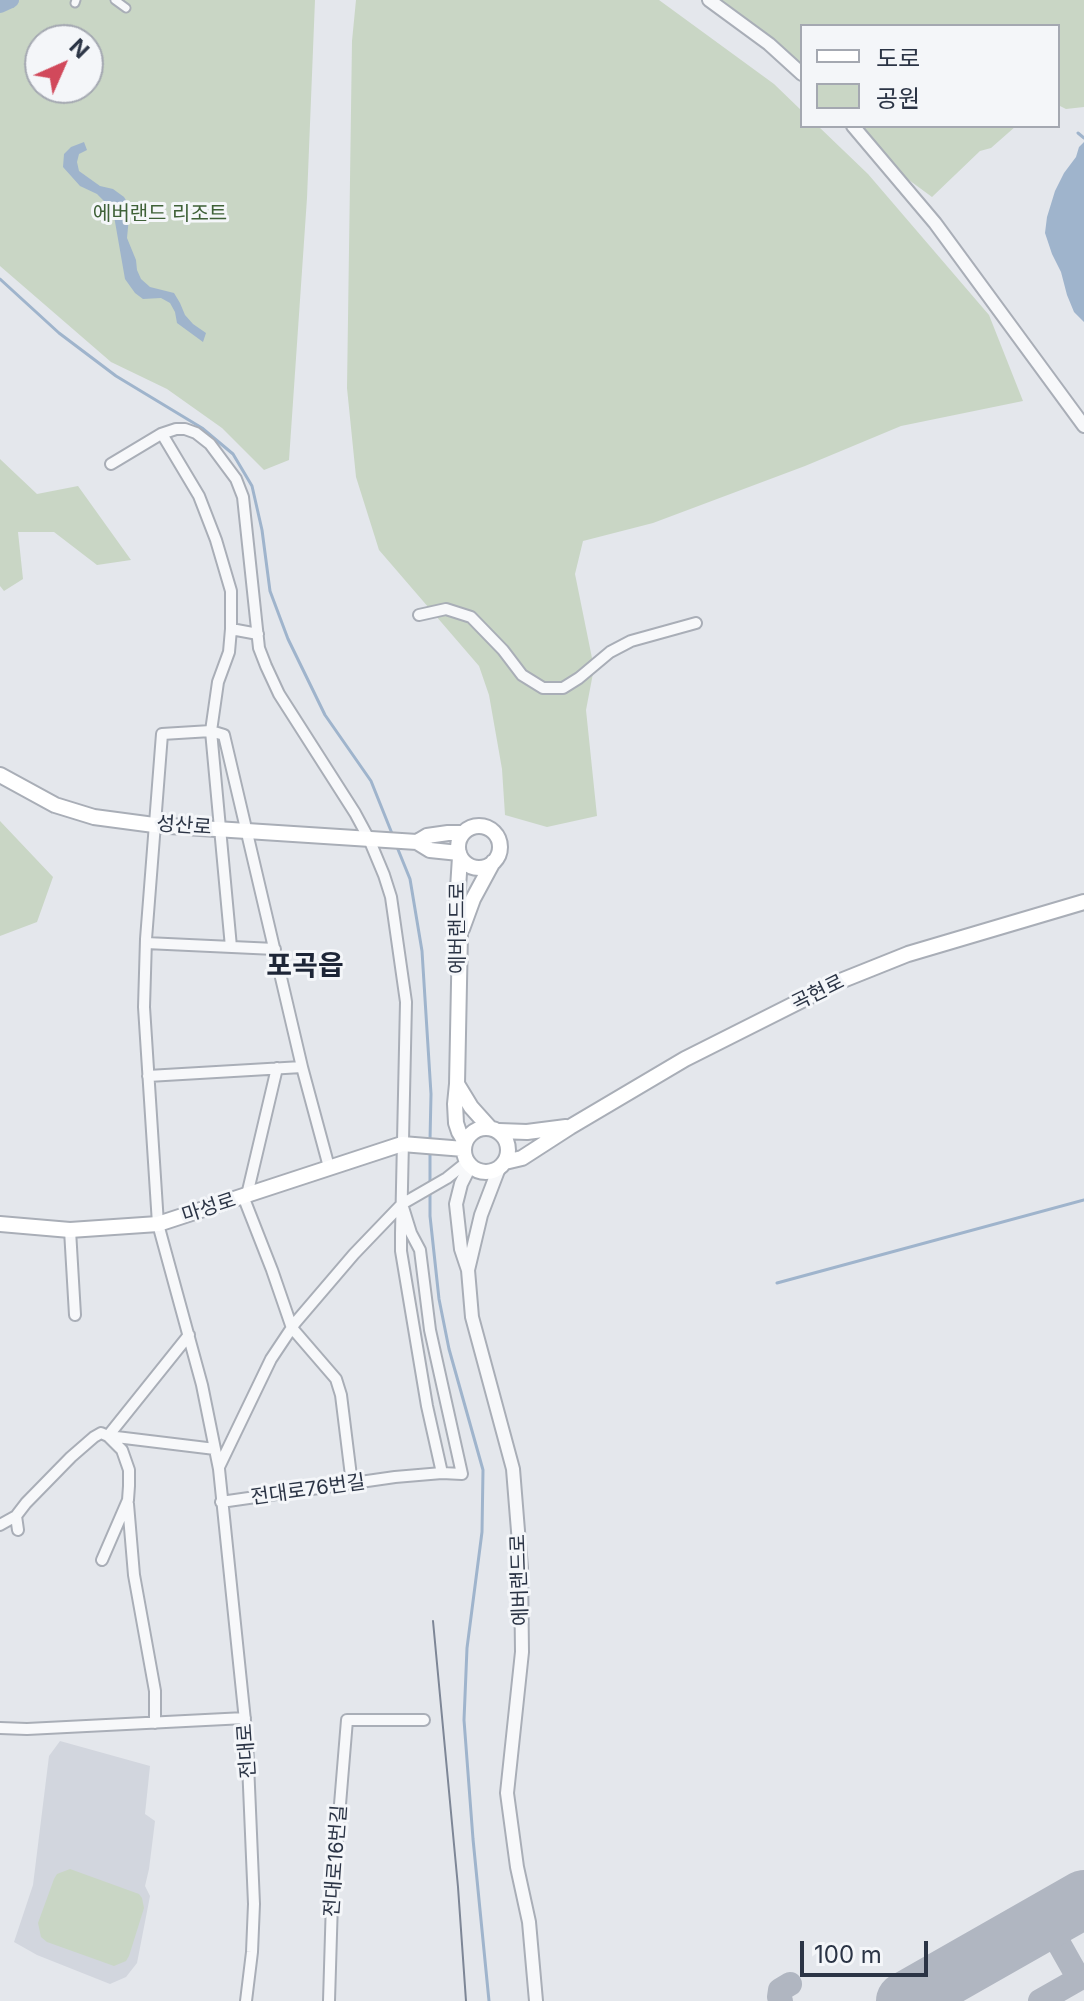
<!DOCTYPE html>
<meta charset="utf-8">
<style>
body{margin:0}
#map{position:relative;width:1084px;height:2001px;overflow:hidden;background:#e4e7ec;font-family:Inter,"Noto Sans KR",sans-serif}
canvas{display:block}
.legend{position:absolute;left:800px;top:24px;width:260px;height:104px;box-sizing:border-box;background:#f4f6f9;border:2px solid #a4a8b1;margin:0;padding:10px 14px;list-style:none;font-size:24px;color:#2b3445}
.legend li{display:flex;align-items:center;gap:16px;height:40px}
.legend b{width:40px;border:2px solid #a4a8b1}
.north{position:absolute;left:24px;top:24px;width:80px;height:80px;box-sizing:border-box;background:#f4f6f9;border:2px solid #a4a8b1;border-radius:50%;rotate:45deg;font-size:22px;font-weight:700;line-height:32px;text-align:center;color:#2b3445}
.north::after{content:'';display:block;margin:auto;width:28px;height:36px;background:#d1495b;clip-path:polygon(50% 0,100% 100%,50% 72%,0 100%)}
.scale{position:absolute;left:800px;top:1941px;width:128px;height:36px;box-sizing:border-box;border:4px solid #2b3445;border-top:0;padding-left:10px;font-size:24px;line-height:28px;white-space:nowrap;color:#2b3445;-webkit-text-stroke:6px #f4f6f9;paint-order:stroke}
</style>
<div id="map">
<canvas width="1084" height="2001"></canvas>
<ul class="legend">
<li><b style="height:10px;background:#fff"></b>도로</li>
<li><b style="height:22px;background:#c9d6c5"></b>공원</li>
</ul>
<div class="north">N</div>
<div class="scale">100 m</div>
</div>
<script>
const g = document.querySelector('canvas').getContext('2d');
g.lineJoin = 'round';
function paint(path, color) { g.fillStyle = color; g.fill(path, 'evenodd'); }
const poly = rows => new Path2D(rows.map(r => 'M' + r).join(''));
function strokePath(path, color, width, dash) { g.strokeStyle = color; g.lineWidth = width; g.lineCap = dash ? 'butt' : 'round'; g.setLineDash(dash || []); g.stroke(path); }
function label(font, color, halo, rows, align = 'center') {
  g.font = font + ' Inter,"Noto Sans KR",sans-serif'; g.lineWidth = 6; g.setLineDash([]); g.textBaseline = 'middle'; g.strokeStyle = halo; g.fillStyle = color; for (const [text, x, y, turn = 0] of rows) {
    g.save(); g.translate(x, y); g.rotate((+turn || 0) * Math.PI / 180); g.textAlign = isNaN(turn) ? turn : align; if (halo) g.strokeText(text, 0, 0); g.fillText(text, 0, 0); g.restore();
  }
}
const built = poly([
 [60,1741,150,1766,145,1814,155,1821,149,1869,145,1886,150,1896,137,1963,126,1977,110,1984,37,1955,14,1942,33,1885,49,1756]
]);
const green = poly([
 [0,0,315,0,307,198,289,460,264,470,222,428,167,389,111,362,0,266],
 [40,40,88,40,88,88,40,88],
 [356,0,659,0,774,84,802,111,802,126,818,126,868,174,989,315,1023,401,901,426,805,466,653,523,583,541,575,574,594,668,586,710,597,816,547,827,505,815,502,769,489,695,479,666,379,550,356,477,347,388,352,41],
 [719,0,1084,0,1084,107,1066,109,1058,105,1058,26,802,26,802,66,772,39],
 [862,126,1016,126,991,148,980,151,932,197,894,169],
 [0,459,37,494,78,486,131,560,97,565,54,532,18,532,23,579,4,591,0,586],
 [0,821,53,877,37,922,0,936],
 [70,1869,139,1894,142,1898,144,1908,129,1956,126,1961,114,1966,47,1942,41,1937,38,1923,54,1879,57,1874]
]);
const water = poly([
 [84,142,87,150,79,154,77,162,79,171,100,186,113,189,124,197,130,207,127,238,136,260,137,270,141,279,150,287,174,293,180,303,185,315,193,324,206,333,203,342,177,323,175,312,170,303,161,298,143,299,135,293,125,279,114,216,107,204,97,194,80,186,63,167,64,154,71,147],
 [1084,142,1084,322,1074,312,1067,295,1061,272,1052,254,1045,233,1047,217,1055,191,1064,173,1076,157,1079,147]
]);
const stream = poly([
 [1078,133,1084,138],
 [0,279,59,333,116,376,202,428,233,454,252,486,262,530,270,591,288,639,325,715,371,781,393,836],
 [397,847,410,879,422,951,431,1094,430,1140],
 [430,1184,430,1151],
 [430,1191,430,1216,439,1299,449,1349,483,1470,482,1532,467,1648,464,1720,473,1839,489,2001],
 [777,1283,1084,1200]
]);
const river = poly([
 [0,5,11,0]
]);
const taxiway = poly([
 [1053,1933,1079,1979],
 [781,2001,779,1997,780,1990,790,1984],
 [1040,2001,1084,1976]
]);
const runway = poly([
 [905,2001,1084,1899]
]);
const pedestrian = poly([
 [115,0,126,8],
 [75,3,76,0]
]);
const minor = poly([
 [162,434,199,496,216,540,231,591,231,629,229,652,218,682,211,731,231,947],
 [111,464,161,434,176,429,185,429,196,433,210,444,236,479,243,497,259,648,266,666,279,694,355,813,369,839,384,875,391,897,406,1002,401,1233,401,1251,427,1406,442,1473,462,1474,430,1330,420,1250,411,1233,402,1204],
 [419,615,446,609,471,617,503,650,522,675,543,688,563,688,579,678,610,652,631,641,696,623],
 [231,629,258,634],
 [146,943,275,949],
 [148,1076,302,1067,329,1167],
 [247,1195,277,1068],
 [243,1196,272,1270,292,1328,336,1379,341,1395,352,1484],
 [70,1230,75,1315],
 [219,1467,271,1359,295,1323,354,1254,402,1204,447,1178,467,1162],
 [221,1502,395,1477,442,1473],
 [128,1504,134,1575,155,1691,155,1723],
 [0,1525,16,1516],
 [18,1530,16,1516,26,1503,71,1457,94,1437,101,1433,108,1436,215,1449],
 [102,1560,128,1500,129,1486,129,1470,122,1450,108,1436,189,1335],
 [0,1728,27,1729,245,1718],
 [246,2001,252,1952,254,1904,247,1740,219,1469,202,1385,158,1224,144,1007,146,939,162,734,211,731,224,735,302,1067],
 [329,2001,332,1901,347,1720,424,1720]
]);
const tertiary = poly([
 [709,0,769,44,802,74],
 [853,126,935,223,1084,426],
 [470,1166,461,1184,456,1204,461,1249,468,1270,472,1317,513,1469,521,1568,522,1652,507,1793,517,1867,529,1922,536,2001],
 [468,1270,481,1215,499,1168]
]);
const secondary = poly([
 [0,775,55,805,94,817,154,825,417,842,430,850,459,853],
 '458 847a21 21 0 1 1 42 0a21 21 0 1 1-42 0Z',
 [417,842,427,836,448,833,463,833],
 [460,857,457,904,460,933,457,1084,455,1104,456,1123,459,1132,465,1142],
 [462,929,473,899,493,862],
 [457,1084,471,1107,489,1127],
 '464 1150a22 22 0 1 1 44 0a22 22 0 1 1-44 0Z',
 [499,1131,527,1132,566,1127],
 [505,1162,522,1158,570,1127,685,1059,838,982,908,954,1084,902],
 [0,1224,70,1230,158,1224,402,1144,464,1149]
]);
const tram = poly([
 [433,1621,458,1887,466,2001]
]);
const parkNames = [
 ["에버랜드 리조트",160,214]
];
const streetNames = [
 ["성산로",184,826,4],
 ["에버랜드로",458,928,-90],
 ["곡현로",818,993,-26],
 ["마성로",209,1208,-18],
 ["전대로76번길",308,1490,-8],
 ["에버랜드로",520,1580,-92],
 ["전대로",247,1751,-94],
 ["전대로16번길",336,1861,-86]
];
const districtNames = [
 ["포곡읍",305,967]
];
paint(built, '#d2d6de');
paint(green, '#c9d6c5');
paint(water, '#9fb4cc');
strokePath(stream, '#9fb4cc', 3);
strokePath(river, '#9fb4cc', 16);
strokePath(taxiway, '#b0b6c1', 24);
strokePath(runway, '#b0b6c1', 58);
strokePath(pedestrian, '#a9aeb7', 11);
strokePath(minor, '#a9aeb7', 14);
strokePath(tertiary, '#a9aeb7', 16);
strokePath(secondary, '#a9aeb7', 18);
strokePath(pedestrian, '#f7f8fa', 7);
strokePath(minor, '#f7f8fa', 10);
strokePath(tertiary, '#f7f8fa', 12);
strokePath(secondary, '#fff', 14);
strokePath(tram, '#7d8696', 2);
label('20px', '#3f6138', '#f4f6f9', parkNames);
label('20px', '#2b3445', '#f4f6f9', streetNames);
label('bold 28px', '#1d2536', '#f4f6f9', districtNames);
</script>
